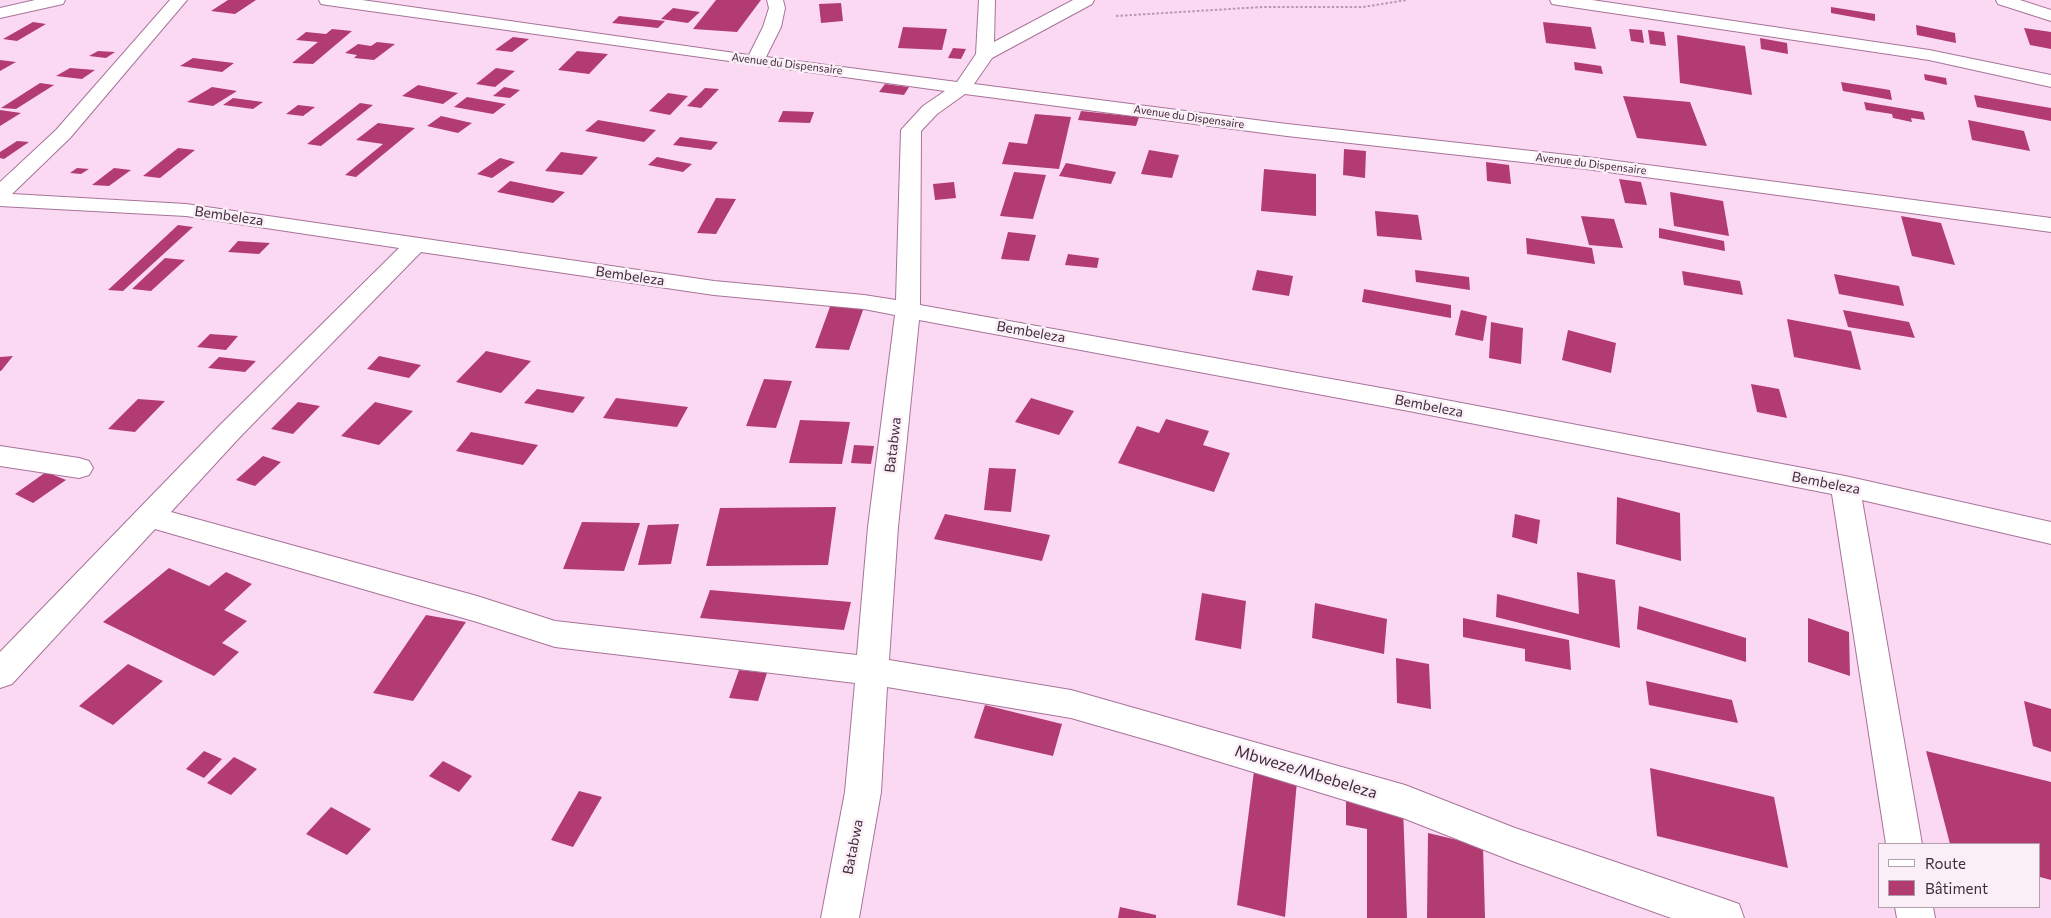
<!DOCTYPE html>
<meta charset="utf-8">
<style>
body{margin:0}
#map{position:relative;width:2051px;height:918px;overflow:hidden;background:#fcd9f2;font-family:Commissioner,sans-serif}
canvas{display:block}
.legend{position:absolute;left:1878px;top:843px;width:162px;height:65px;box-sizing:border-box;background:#faeef7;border:1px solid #b0a0ac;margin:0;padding:6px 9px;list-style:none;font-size:15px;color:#412b3c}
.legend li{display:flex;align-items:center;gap:10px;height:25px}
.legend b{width:25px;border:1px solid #b0a0ac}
</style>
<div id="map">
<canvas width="2051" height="918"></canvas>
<ul class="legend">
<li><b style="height:6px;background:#fff"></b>Route</li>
<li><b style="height:14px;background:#b23c72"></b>Bâtiment</li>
</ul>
</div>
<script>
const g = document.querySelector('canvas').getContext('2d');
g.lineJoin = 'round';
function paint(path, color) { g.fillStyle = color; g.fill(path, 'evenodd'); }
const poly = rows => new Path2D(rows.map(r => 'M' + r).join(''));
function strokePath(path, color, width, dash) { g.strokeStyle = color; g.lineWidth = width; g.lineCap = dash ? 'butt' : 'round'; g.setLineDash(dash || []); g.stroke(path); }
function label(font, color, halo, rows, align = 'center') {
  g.font = font + ' Commissioner,sans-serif'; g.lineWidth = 5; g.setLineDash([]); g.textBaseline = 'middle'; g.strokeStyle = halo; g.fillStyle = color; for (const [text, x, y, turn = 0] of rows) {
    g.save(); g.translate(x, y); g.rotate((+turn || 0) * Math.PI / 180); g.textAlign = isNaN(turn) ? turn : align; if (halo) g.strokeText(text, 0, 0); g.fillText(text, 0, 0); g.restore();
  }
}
const building = poly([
 [228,0,256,0,235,14,211,11],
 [716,0,761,0,737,32,693,29],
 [841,3,843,21,821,23,819,4],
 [1831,7,1875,14,1875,21,1831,13],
 [673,8,700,12,688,23,661,19],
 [619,16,665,21,658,28,612,23],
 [33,22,46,24,17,41,3,39],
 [1543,22,1591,27,1596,49,1546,43],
 [1916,25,1955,33,1956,43,1917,35],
 [903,27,947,29,942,50,898,48],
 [2024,28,2051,32,2051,49,2030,45],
 [332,29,352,31,313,64,292,63,318,42,296,40,306,32,326,34],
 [1629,29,1642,30,1644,43,1631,41],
 [1648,30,1664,32,1666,46,1650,44],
 [1677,35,1745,46,1752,95,1680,83],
 [513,37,529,39,512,52,495,50],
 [1760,38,1787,43,1788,54,1761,49],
 [377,42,395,44,374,60,354,58,357,55,345,53,358,44,371,46],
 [953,48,966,49,961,59,948,58],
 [98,51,115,52,106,58,89,56],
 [577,51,608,54,589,74,558,70],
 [193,58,234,63,222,72,180,66],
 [0,60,16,62,0,71],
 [1574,62,1601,66,1603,74,1575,70],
 [70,68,95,70,82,79,56,76],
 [496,68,515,71,495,87,476,84],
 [1924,74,1946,78,1947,85,1925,80],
 [1841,82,1890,90,1892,100,1843,91],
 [40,83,54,85,16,109,1,108],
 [885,84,909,87,904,95,879,92],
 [418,85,458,93,443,104,402,96],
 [212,87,237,91,213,106,187,102],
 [504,87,520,90,510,98,493,96],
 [705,88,719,89,701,108,687,106],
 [668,93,688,96,670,115,649,111],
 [1974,95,2051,108,2051,121,1977,107],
 [1623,96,1690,102,1707,146,1637,138],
 [467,97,506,104,493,114,454,107],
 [233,98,263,102,253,109,223,105],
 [1864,102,1923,112,1925,120,1911,118,1912,122,1893,118,1892,114,1866,110],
 [360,103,373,105,321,146,307,144],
 [298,105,315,107,303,116,286,114],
 [0,110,21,113,0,126],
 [783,111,814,112,810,123,778,122],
 [1081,111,1139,117,1136,126,1078,120],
 [1035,114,1071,117,1059,169,1002,164,1009,142,1027,144],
 [441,116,472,123,458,133,427,126],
 [598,120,656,130,644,142,585,131],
 [1968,120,2024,131,2030,151,1972,140],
 [378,123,415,128,356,177,345,175,383,144,356,140],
 [680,137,718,142,711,150,673,145],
 [17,141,29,142,4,159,0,158,0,152],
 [178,148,195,150,160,178,143,176],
 [1344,149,1366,151,1365,178,1343,175],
 [1149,150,1179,155,1172,178,1141,174],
 [561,152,598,157,582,175,545,171],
 [657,157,692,164,683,172,648,165],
 [500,158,515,162,492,178,477,174],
 [1486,162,1509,165,1511,184,1487,181],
 [1066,163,1116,172,1111,184,1059,176],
 [77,168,89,169,81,174,70,173],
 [114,168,131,170,109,186,92,185],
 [1264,169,1316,174,1316,216,1261,211],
 [1014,172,1046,175,1033,219,1000,216],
 [1619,179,1641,182,1647,205,1625,203],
 [510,181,565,192,553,203,497,192],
 [954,182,956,198,935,200,933,184],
 [1670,192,1723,201,1729,236,1674,226],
 [716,198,736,199,716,234,697,233],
 [1375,211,1418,215,1422,240,1377,236],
 [1581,216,1614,219,1623,248,1589,245],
 [1901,216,1941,223,1955,265,1912,256],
 [178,225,193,227,123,291,108,290],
 [1659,228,1724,241,1725,251,1659,238],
 [1008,232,1036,235,1029,261,1001,259],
 [1526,238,1592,248,1595,264,1527,254],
 [238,241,270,243,259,254,228,252],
 [1068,254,1099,258,1097,268,1065,265],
 [165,258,185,260,151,291,132,289],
 [1257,270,1293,276,1289,296,1252,290],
 [1415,270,1469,277,1470,290,1416,282],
 [1682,271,1740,281,1743,295,1684,285],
 [1834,274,1899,286,1904,306,1839,294],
 [1364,289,1451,305,1451,318,1362,302],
 [831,304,864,307,849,350,815,348],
 [1461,310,1487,316,1483,341,1455,335],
 [1843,310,1909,322,1915,338,1848,327],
 [1787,319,1851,331,1861,370,1794,357],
 [1491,322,1523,328,1521,364,1489,358],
 [1568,330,1616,343,1611,373,1562,360],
 [210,334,238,336,226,350,197,347],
 [486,351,531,361,501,393,456,382],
 [13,356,1,371,0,371,0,357],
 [379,356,421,365,409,378,367,369],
 [219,357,256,361,245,372,208,368],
 [764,379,792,381,776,428,746,426],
 [1751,384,1779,389,1787,418,1757,412],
 [537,389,585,397,573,413,524,403],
 [616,398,688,407,677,427,603,418],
 [1031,398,1074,411,1059,435,1015,422],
 [138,399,165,401,135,432,108,429],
 [298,402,320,406,293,434,271,429],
 [375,402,413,411,379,445,341,436],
 [1166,419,1209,431,1203,445,1230,453,1214,492,1118,463,1137,426,1159,433],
 [800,420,850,422,842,464,789,463],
 [471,432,538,445,523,465,456,451],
 [854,445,874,446,871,464,851,463],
 [263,456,281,462,255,486,236,480],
 [989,468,1016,469,1011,512,984,510],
 [46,472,66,480,33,503,15,494],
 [1617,497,1680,513,1681,561,1616,544],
 [836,507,828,565,706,566,720,508],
 [945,514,1050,535,1042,561,934,539],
 [1515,514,1540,520,1537,544,1512,537],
 [582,522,640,523,624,571,563,569],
 [679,524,671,564,638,565,648,525],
 [169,568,209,586,226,572,252,584,224,610,247,621,222,643,239,652,214,676,103,622],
 [1577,572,1615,580,1620,648,1496,617,1497,594,1579,614],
 [710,590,851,602,844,630,700,618],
 [1202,593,1246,601,1241,649,1195,640],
 [1315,603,1387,619,1384,654,1312,638],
 [1639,606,1746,638,1746,662,1637,629],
 [426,615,466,622,413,701,373,693],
 [1463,618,1569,640,1571,670,1525,661,1525,649,1463,637],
 [1808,618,1849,632,1850,676,1808,662],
 [1396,658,1429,664,1431,709,1397,703],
 [128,664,163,681,113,725,79,706],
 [739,670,767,673,758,701,729,698],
 [1646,681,1732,700,1738,723,1649,705],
 [2024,701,2051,709,2051,752,2033,746],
 [985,705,1062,724,1053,756,974,738],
 [204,751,222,759,204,778,186,769],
 [1926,751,2051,782,2051,880,2040,877,2040,844,1950,844],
 [234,757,257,769,231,795,207,783],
 [443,761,472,776,459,792,429,776],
 [1650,768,1774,797,1788,868,1657,836],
 [1254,771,1297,781,1285,917,1237,905],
 [579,791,602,797,573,847,551,840],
 [1346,796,1403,807,1407,918,1367,918,1367,829,1346,825],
 [331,807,371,829,347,855,306,834],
 [1428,833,1483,846,1485,918,1427,918],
 [1120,907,1156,915,1156,918,1118,918]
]);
const path = poly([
 [1116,16,1262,7,1363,7,1407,0]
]);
const minor = poly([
 [35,0,65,0,63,4,0,18,0,8,35,0],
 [170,0,187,0,70,138,12,194,186,204,714,281,864,295,896,300,901,130,923,106,945,91,327,5,321,4,319,0,362,0,749,55,763,27,769,8,767,0,783,0,785,8,781,27,766,57,957,82,976,54,979,0,995,0,994,42,1073,0,1094,0,1092,4,992,58,974,84,1287,124,1586,157,2051,218,2051,232,1586,169,1287,136,965,94,937,114,921,131,920,305,1409,393,1845,476,2051,522,2051,544,1862,500,1922,844,1886,844,1832,494,1409,411,919,320,898,527,889,660,1071,690,1405,785,1515,828,1725,899,1739,904,1744,918,1671,918,1515,862,1403,818,1165,745,1071,718,887,687,881,792,859,918,821,918,845,792,855,683,555,647,477,622,155,529,12,684,0,688,0,652,221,424,399,248,186,216,0,206,0,182,56,130,170,0],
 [421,252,714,295,864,309,895,315,868,527,857,655,555,621,477,596,171,512,239,438,421,252],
 [1550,0,1592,0,1929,50,2051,75,2051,87,1929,60,1558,5,1552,4,1550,0],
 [1996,0,2020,0,2051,10,2051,21,1998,4,1996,0],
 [0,446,79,458,89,461,93,468,89,475,79,478,0,466,0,446],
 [1895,907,1933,907,1935,918,1897,918,1895,907]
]);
const farStreetnames = [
 ["Avenue du Dispensaire",787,64,7],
 ["Avenue du Dispensaire",1189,117,8],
 ["Avenue du Dispensaire",1591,164,7]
];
const streetNames = [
 ["Bembeleza",229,216,8],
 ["Bembeleza",630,276,8],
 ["Bembeleza",1031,332,10],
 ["Bembeleza",1429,406,11],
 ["Batabwa",893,445,-83],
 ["Bembeleza",1826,483,11],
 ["Batabwa",853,847,-79]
];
const nearStreetnames = [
 ["Mbweze/Mbebeleza",1306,772,17]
];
paint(building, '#b23c72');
strokePath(minor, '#a7739a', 2);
strokePath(path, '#b799af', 2, [2.5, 2]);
paint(minor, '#fff');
label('11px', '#412b3c', '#faeef7', farStreetnames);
label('14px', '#412b3c', '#faeef7', streetNames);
label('16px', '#412b3c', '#faeef7', nearStreetnames);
</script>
